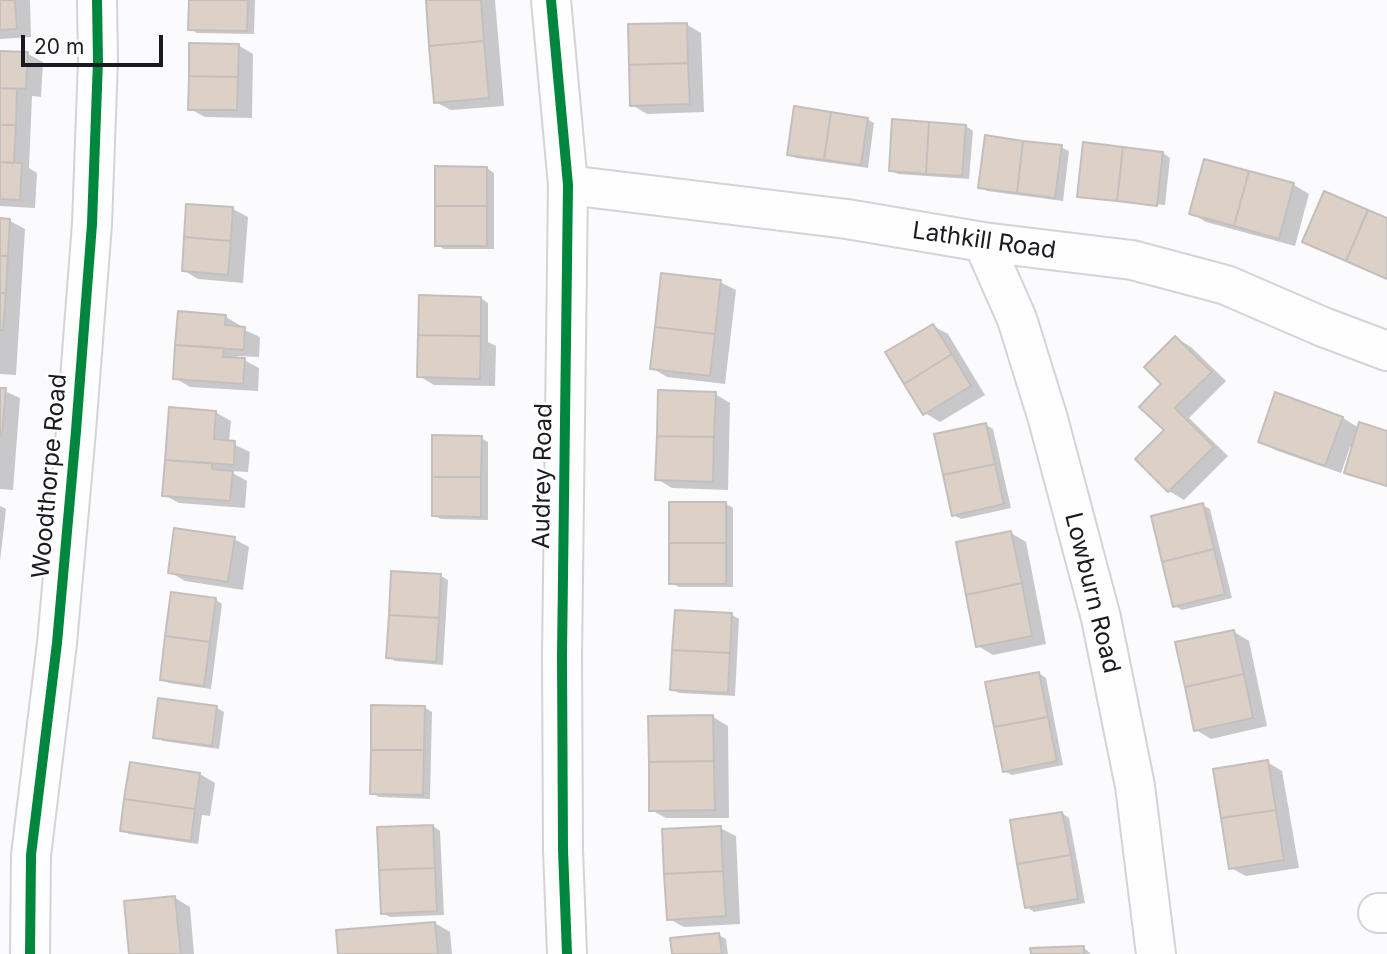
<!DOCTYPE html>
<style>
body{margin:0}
#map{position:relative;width:1387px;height:954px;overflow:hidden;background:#fbfafd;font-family:Inter,sans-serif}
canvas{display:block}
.scale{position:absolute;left:21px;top:35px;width:142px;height:32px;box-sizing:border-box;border:4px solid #1b1922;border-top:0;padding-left:9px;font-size:21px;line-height:24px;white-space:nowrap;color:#1b1922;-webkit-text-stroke:5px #fff;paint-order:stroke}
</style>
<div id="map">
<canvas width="1387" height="954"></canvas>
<div class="scale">20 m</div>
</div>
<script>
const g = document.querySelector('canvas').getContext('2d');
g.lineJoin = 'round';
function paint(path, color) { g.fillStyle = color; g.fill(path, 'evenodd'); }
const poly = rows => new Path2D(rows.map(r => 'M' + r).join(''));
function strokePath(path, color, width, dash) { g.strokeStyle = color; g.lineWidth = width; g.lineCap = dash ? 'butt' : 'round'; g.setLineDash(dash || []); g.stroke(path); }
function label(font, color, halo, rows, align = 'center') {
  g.font = font + ' Inter,sans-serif'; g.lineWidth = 5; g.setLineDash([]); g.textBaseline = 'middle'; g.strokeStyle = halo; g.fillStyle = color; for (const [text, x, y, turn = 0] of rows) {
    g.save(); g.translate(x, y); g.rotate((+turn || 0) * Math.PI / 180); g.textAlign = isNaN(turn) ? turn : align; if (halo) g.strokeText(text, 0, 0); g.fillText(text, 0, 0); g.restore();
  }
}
const shadow = poly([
 [0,0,30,0,31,37,0,39],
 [190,0,255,0,254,34,197,33,190,29],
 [428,0,495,0,504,106,451,110,435,102],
 [686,24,701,33,704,112,647,114,632,105],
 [238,45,253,54,252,118,205,117,190,109],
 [0,52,28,54,43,62,41,97,32,96,29,168,37,173,35,208,0,206],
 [867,119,874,123,868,168,796,158,789,154],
 [966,126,973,131,969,179,898,174,890,170],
 [1085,144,1163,153,1170,158,1165,205,1084,196,1084,199,1079,196],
 [1061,147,1069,151,1063,201,987,191,980,187],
 [1205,161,1294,185,1309,194,1295,246,1206,222,1191,213],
 [487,168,494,173,494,249,444,249,437,245],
 [233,209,248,217,243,283,198,279,183,270],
 [1387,219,1387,279,1305,242],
 [0,220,10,221,25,229,16,375,0,374],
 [720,282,736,290,725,384,667,377,652,368],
 [481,298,488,303,488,342,496,346,495,386,434,385,419,376],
 [226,317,241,326,240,328,260,337,259,357,237,356,238,359,244,360,259,368,258,391,190,387,175,378],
 [933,326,948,334,985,395,940,422,925,413],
 [1176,338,1191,347,1226,381,1189,418,1228,456,1184,500,1169,491,1137,459,1166,430,1164,384],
 [0,389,20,398,13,490,0,489],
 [715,394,730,403,728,490,672,488,657,479],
 [1276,395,1343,418,1359,428,1387,432,1387,487,1346,472,1353,448,1350,447,1341,473,1275,450,1260,441],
 [215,412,231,421,229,442,250,452,248,472,229,471,247,481,245,508,179,503,164,495],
 [986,425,993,429,1011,508,961,519,953,515],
 [481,438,488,442,488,520,441,519,433,515],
 [725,503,733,508,733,587,679,587,671,583],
 [1202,505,1210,509,1232,598,1182,610,1175,606],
 [0,506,6,509,0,561],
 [1011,533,1026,542,1046,644,993,655,978,646],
 [234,539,249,547,243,590,185,581,170,572],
 [441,576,448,580,443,665,395,661,388,657],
 [215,599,222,604,211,689,169,683,162,679],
 [732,615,739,619,735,696,679,693,672,689],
 [1234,632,1249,641,1267,726,1211,739,1196,730],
 [1039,673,1046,678,1063,765,1012,775,1004,771],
 [424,707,432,712,430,799,379,797,372,793],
 [217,708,224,712,219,749,163,741,155,737],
 [713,717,728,726,729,818,666,818,651,810],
 [1267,762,1282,771,1299,868,1246,876,1231,868],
 [200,774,215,783,210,816,202,815,198,844,129,834,122,830],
 [1062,813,1069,818,1085,903,1034,912,1027,907],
 [433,826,440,831,444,915,390,917,382,913],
 [720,828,736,836,740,924,684,927,669,919],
 [175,898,190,907,194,954,131,954],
 [435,923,450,932,452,954,340,954],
 [719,935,726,939,728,954,674,954],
 [1083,947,1091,954,1032,954]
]);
const building = poly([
 [0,0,15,0,17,29,0,30,0,0],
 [189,0,248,0,247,31,188,30,189,0],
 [426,0,481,0,484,41,429,46,426,0],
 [687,23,688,63,629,65,628,24,687,23],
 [484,41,489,98,434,103,429,46,484,41],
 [189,43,239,44,238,77,189,76,189,43],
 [0,51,28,52,26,89,0,88,0,51],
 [688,63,690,104,630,106,629,65,688,63],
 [189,76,238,77,237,110,188,110,189,76],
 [0,88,17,89,16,125,0,125,0,88],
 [794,106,831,112,824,160,787,155,794,106],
 [831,112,868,118,861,165,824,160,831,112],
 [892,119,929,122,926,174,889,171,892,119],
 [929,122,966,125,962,176,926,174,929,122],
 [0,125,16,125,14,163,0,162,0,125],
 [985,135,1023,141,1017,193,978,188,985,135],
 [1023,141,1062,145,1055,198,1017,193,1023,141],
 [1083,142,1123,147,1117,201,1077,197,1083,142],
 [1123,147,1163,152,1157,206,1117,201,1123,147],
 [1204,159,1249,171,1234,226,1189,214,1204,159],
 [0,162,22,163,20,200,0,199,0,162],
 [435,166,487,167,487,206,435,206,435,166],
 [1249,171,1294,183,1279,239,1234,226,1249,171],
 [1324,191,1368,210,1346,261,1302,242,1324,191],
 [186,204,233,207,231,241,184,237,186,204],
 [435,206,487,206,487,246,435,246,435,206],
 [1368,210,1387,218,1387,279,1346,261,1368,210],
 [0,218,10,219,8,256,0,256,0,218],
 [184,237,231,241,228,275,182,271,184,237],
 [0,256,8,256,6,293,0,293,0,256],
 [661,273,721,280,715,334,655,327,661,273],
 [0,293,6,293,3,330,0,330,0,293],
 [419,295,481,297,481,336,418,335,419,295],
 [178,311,226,315,225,325,245,327,244,350,175,345,178,311],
 [933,324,952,354,904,384,885,352,933,324],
 [655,327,715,334,710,376,650,369,655,327],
 [418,335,481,336,480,379,417,377,418,335],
 [1175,336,1212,372,1175,408,1214,447,1168,492,1135,459,1164,430,1139,407,1161,384,1144,367,1175,336],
 [175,345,224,348,223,357,245,358,243,384,173,379,175,345],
 [952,354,971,386,923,415,904,384,952,354],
 [0,388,6,388,2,436,0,435,0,388],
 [658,390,716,392,714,437,657,436,658,390],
 [1275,392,1343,417,1325,466,1258,442,1275,392],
 [169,407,216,411,214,439,235,441,234,465,165,460,169,407],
 [1359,422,1387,431,1387,486,1344,473,1359,422],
 [986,423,995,464,943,475,934,434,986,423],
 [432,435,482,436,481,477,432,477,432,435],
 [657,436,714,437,713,482,655,480,657,436],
 [165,460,212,463,212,469,233,471,230,501,162,496,165,460],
 [995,464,1004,504,952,516,943,475,995,464],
 [432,477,481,477,481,517,432,516,432,477],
 [669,502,726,502,726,543,669,543,669,502],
 [1203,503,1214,549,1162,562,1151,516,1203,503],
 [174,528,235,537,228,582,168,573,174,528],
 [1011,531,1022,583,966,595,956,542,1011,531],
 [669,543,726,543,726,584,669,584,669,543],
 [1214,549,1225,594,1173,607,1162,562,1214,549],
 [391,571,441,574,439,618,389,615,391,571],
 [1022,583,1032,636,976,647,966,595,1022,583],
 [171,592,216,598,210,642,165,636,171,592],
 [675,610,732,613,730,653,672,650,675,610],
 [389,615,439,618,436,662,386,658,389,615],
 [1234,630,1244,674,1185,687,1175,642,1234,630],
 [165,636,210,642,204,686,160,680,165,636],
 [672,650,730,653,728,693,670,690,672,650],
 [1039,672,1048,717,994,727,985,682,1039,672],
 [1244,674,1253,718,1194,731,1185,687,1244,674],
 [158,698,217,706,212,746,153,738,158,698],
 [371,705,425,706,424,750,371,750,371,705],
 [713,715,714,761,649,762,648,716,713,715],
 [1048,717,1057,761,1003,772,994,727,1048,717],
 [371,750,424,750,423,795,370,794,371,750],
 [1268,760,1276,810,1221,818,1213,769,1268,760],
 [714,761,715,810,649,811,649,762,714,761],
 [130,762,200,773,195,809,124,799,130,762],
 [124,799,195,809,191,841,120,831,124,799],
 [1276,810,1284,860,1229,869,1221,818,1276,810],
 [1062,812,1071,855,1017,864,1010,820,1062,812],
 [433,825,435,868,379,870,377,827,433,825],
 [721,826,723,871,664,874,662,829,721,826],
 [1071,855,1078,899,1025,908,1017,864,1071,855],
 [435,868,437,911,381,914,379,870,435,868],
 [723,871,726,916,667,920,664,874,723,871],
 [175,896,181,954,129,954,124,901,175,896],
 [435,922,438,954,338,954,336,930,435,922],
 [719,933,722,954,672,954,670,938,719,933],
 [1084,946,1084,954,1031,954,1030,948,1084,946]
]);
const minor = poly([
 [551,0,568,185,562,655,563,850,567,954],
 [568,185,847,219,983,242,1132,260,1226,285,1323,327,1387,351],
 [983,242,1017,319,1048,419,1101,618,1135,786,1156,954],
 [1378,913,1387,913],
 [30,954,31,855,57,643,76,431,92,224,98,60,97,0]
]);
const cycleway = poly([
 [551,0,568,185,562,655,563,850,567,954],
 [30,954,31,855,57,643,76,431,92,224,98,60,97,0]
]);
const streetNames = [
 ["Lathkill Road",984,241,8],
 ["Woodthorpe Road",50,476,-85],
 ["Audrey Road",543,476,-89],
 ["Lowburn Road",1092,593,76]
];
paint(shadow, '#0003');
paint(building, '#dcd0c7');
strokePath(building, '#c3bfbd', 2);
strokePath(minor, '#d4d3d9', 42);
strokePath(minor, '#fefeff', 38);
strokePath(cycleway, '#00873e', 10);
label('24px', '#1b1922', '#fff', streetNames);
</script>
